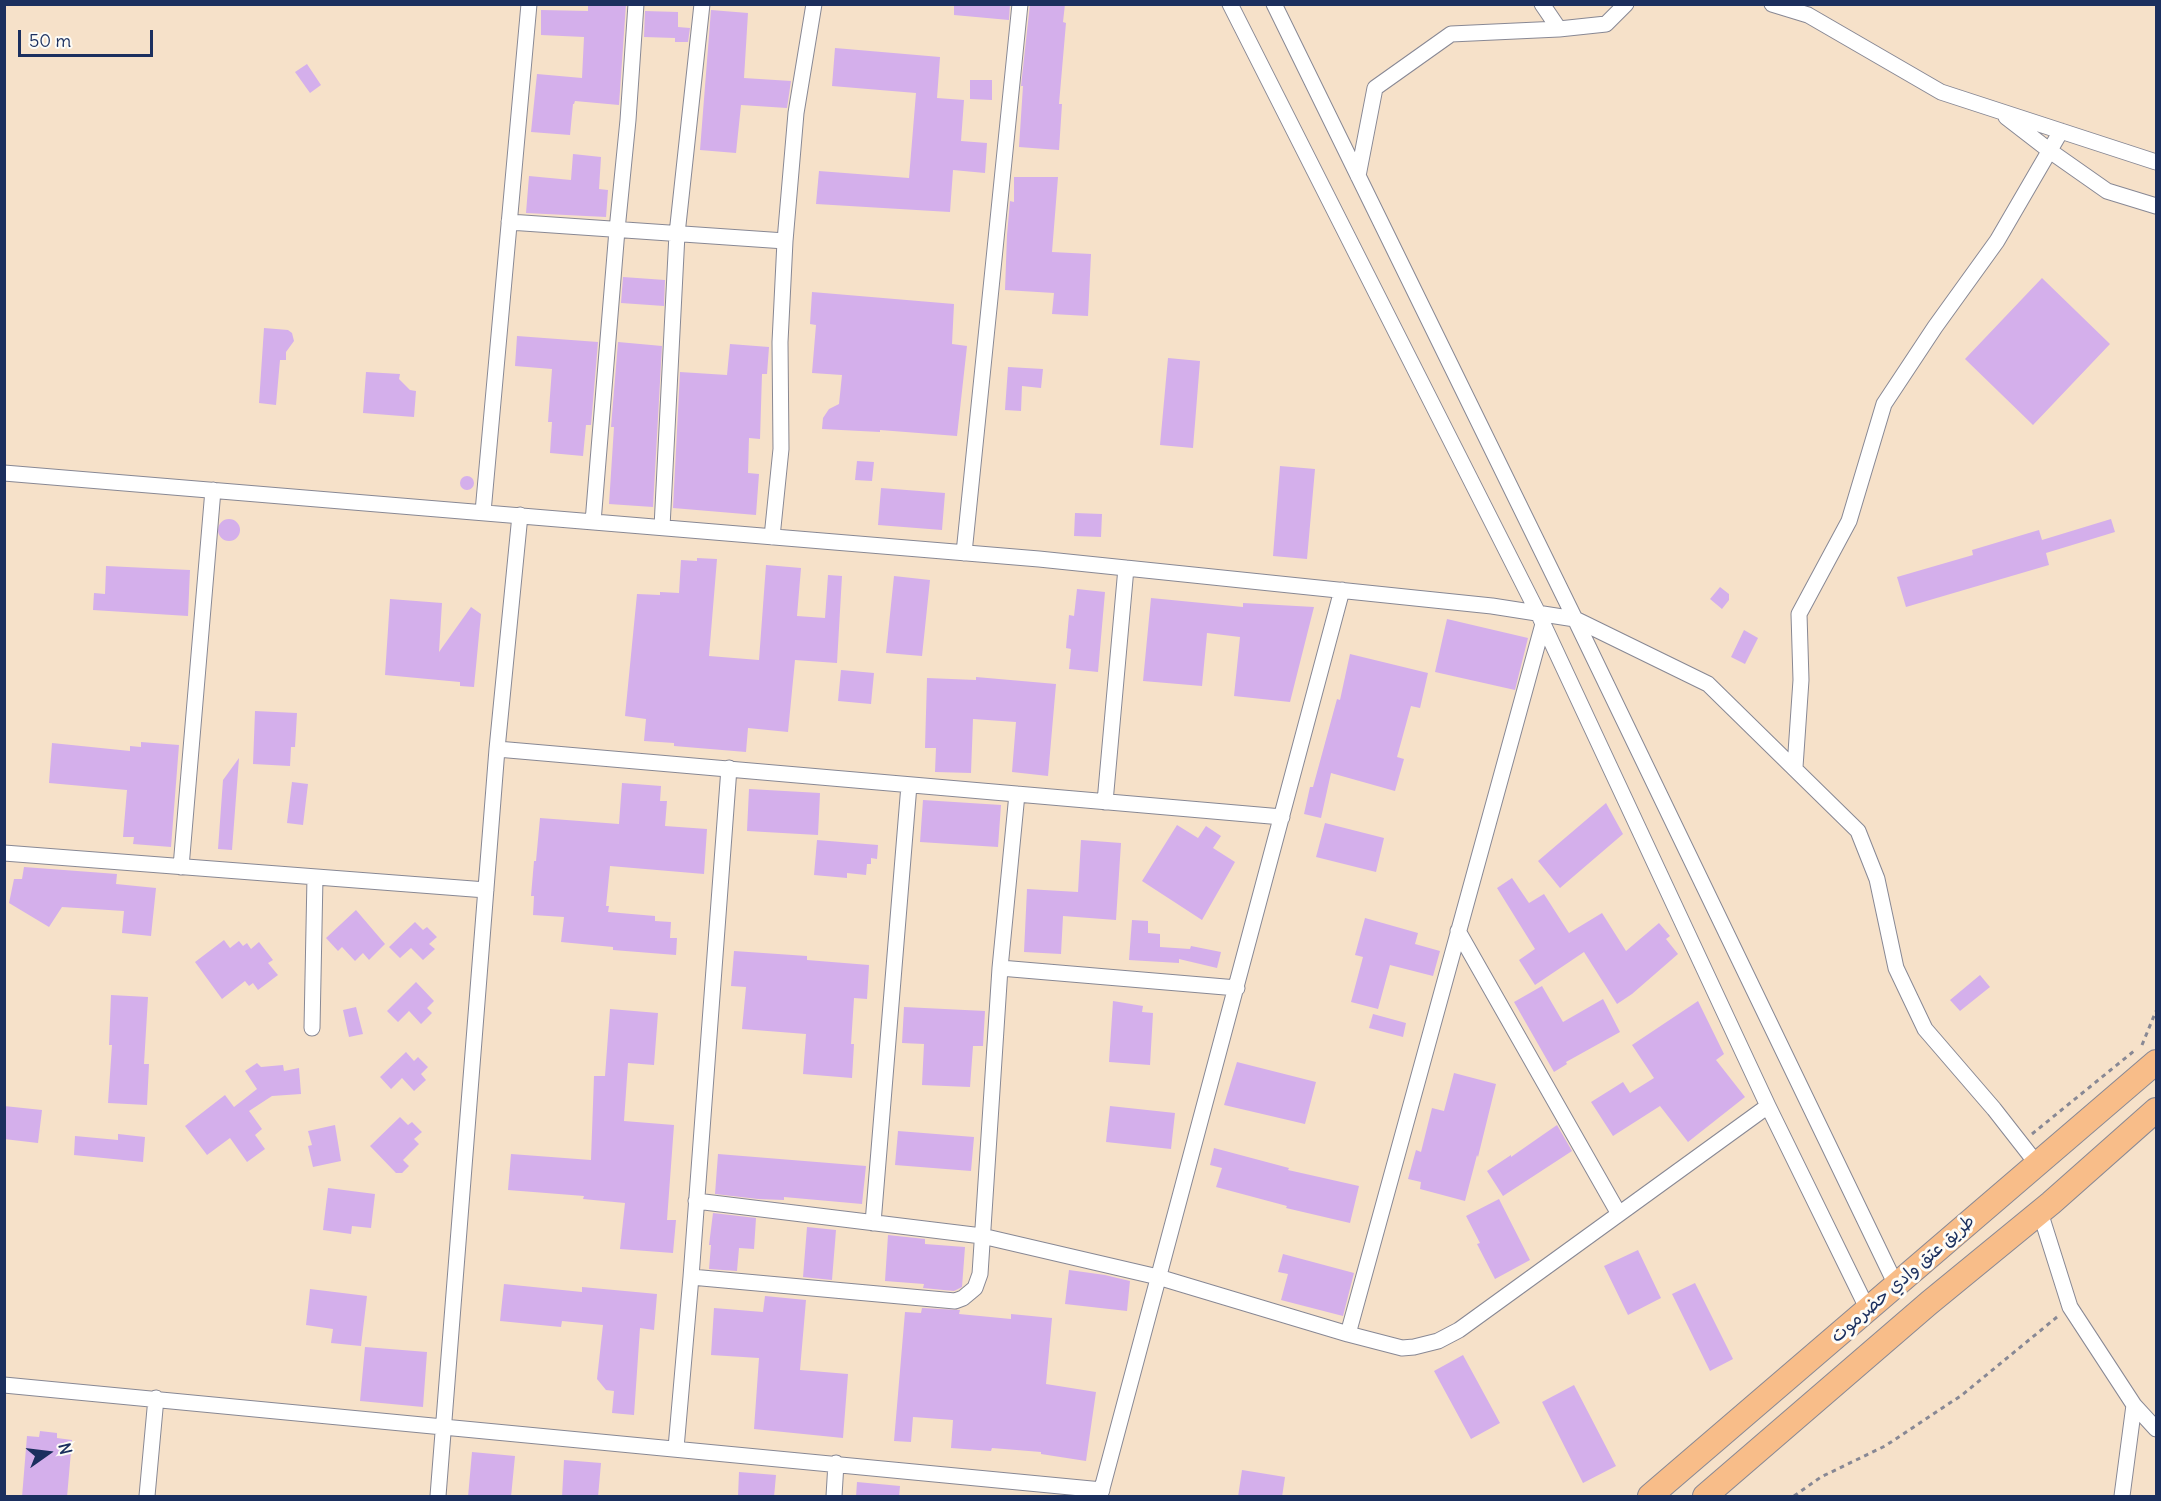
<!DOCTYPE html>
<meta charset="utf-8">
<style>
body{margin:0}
#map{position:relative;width:2161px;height:1501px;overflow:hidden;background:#f6e1c9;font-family:Delius,sans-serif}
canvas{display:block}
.frame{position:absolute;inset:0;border:6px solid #1b2f5e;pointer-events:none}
.north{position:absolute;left:18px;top:1423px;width:60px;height:60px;-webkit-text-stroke:4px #fdfcf7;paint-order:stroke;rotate:76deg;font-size:16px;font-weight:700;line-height:24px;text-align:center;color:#1b2f5e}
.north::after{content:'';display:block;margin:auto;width:21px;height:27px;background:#1b2f5e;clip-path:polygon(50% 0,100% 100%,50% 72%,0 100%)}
.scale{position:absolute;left:18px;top:30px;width:135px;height:27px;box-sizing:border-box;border:3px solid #1b2f5e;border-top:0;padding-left:8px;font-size:18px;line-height:21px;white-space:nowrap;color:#1b2f5e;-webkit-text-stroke:4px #fdfcf7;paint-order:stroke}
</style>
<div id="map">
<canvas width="2161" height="1501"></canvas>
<div class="frame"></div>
<div class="north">N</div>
<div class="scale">50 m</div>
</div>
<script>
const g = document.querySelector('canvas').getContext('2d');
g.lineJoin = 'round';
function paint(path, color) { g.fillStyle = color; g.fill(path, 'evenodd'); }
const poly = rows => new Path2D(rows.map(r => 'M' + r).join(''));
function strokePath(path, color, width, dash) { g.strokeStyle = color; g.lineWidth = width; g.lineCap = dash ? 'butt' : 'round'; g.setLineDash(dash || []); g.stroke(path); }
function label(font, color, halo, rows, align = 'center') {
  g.font = font + ' Delius,"Playpen Sans Arabic",sans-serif'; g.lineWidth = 6; g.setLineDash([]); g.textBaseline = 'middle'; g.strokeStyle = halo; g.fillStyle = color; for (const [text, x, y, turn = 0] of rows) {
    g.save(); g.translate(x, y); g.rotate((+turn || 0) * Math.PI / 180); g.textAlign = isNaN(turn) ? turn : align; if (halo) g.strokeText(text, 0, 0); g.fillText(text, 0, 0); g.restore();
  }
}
const building = poly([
 [588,4,626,4,619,105,575,101,574,104,573,104,570,135,531,132,537,74,582,78,584,37,541,35,541,10,588,11],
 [954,4,1010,4,1009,20,954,15],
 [1030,4,1065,4,1063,22,1066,23,1059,104,1062,104,1059,150,1019,147,1023,86,1021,86],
 [711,10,748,13,744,78,791,81,787,108,741,105,736,153,700,150],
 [645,11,678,12,678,27,690,28,688,42,675,42,675,38,644,37],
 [835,48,940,57,937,98,964,100,961,141,987,143,985,173,953,170,950,212,816,204,819,171,909,178,916,93,832,86],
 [307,64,321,85,310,93,295,72],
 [970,80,992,80,992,100,970,99],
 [573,154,601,157,599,189,608,190,606,217,526,213,529,176,571,180],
 [1014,177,1058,177,1052,252,1091,254,1088,316,1052,314,1054,293,1005,290,1007,235,1010,201,1014,202],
 [623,277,665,280,664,306,621,303],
 [2042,278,2110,344,2033,425,1965,359],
 [812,292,954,304,952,344,967,346,957,436,880,430,880,432,822,429,823,418,829,409,839,404,842,375,812,373,816,325,810,324],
 [264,328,288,330,292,333,294,341,286,352,286,360,280,360,276,405,259,403],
 [517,336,598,342,591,425,586,425,583,456,550,453,552,422,548,422,552,369,515,366],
 [618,342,662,346,653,507,609,504,614,427,611,427],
 [730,344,769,347,767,374,762,374,760,439,749,438,748,473,759,474,756,515,673,508,680,372,727,375],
 [1168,358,1200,361,1193,448,1160,445],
 [1008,367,1043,369,1041,388,1022,386,1021,411,1005,410],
 [366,372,400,374,399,379,410,390,416,391,414,417,363,413],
 [857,461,874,462,872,481,855,480],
 [1280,466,1315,469,1307,559,1273,556],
 '460 483a7 7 0 1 1 14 0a7 7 0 1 1-14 0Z',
 [881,488,945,493,942,530,878,525],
 [1075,513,1102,514,1101,537,1074,536],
 [2111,519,2115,532,2046,553,2049,565,1906,607,1897,577,1973,555,1972,550,2039,530,2042,540],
 '218 530a11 11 0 1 1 22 0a11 11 0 1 1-22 0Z',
 [697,558,717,559,709,656,759,660,766,565,801,568,797,616,825,618,828,575,842,576,837,663,795,660,788,732,748,728,746,752,674,746,674,743,644,741,646,719,625,716,637,594,660,595,660,592,679,593,681,560,697,561],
 [106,566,190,570,188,616,93,610,94,593,105,594],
 [894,576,930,580,922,656,886,653],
 [1720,587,1729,594,1729,600,1722,609,1710,599],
 [1077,589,1105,592,1098,672,1069,669,1071,649,1066,648,1069,615,1074,616],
 [1151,598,1243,607,1243,603,1314,607,1290,702,1234,696,1240,637,1207,633,1202,686,1143,681],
 [390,599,442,603,439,652,471,607,481,614,474,687,460,686,460,682,385,675],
 [1447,619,1528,638,1515,690,1435,672],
 [1744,630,1758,638,1745,664,1731,657],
 [1350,654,1428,673,1420,708,1411,706,1397,757,1404,759,1395,791,1331,773,1321,818,1304,814,1310,787,1313,787,1337,699,1340,700],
 [841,670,874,673,871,704,838,701],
 [976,677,1056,684,1048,776,1012,772,1016,722,973,719,971,773,935,772,936,748,925,748,927,678,976,680],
 [255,711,297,713,295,747,291,747,290,766,253,764],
 [141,742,179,745,171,847,133,844,134,837,123,837,127,790,49,783,52,743,130,751,130,746,141,747],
 [239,758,232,850,218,849,223,780],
 [292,782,308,784,303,825,287,823],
 [622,783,661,786,660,801,667,801,665,826,707,829,704,874,610,866,606,906,609,906,608,912,655,916,655,921,671,922,670,938,677,938,676,955,613,950,613,947,561,942,564,917,533,915,534,896,531,896,534,861,536,861,540,818,619,824],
 [749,789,820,793,818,835,747,831],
 [923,800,1001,805,998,847,920,842],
 [1606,803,1623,834,1560,888,1538,861],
 [1325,823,1384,838,1376,872,1316,857],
 [1177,825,1198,838,1206,826,1221,836,1213,848,1235,862,1202,920,1142,881],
 [817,840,878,845,877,859,871,858,871,864,867,864,866,875,847,873,847,878,814,875],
 [1081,840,1121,843,1116,920,1063,916,1061,954,1024,952,1027,889,1078,892],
 [24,867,117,874,116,884,156,888,151,936,122,933,124,911,62,907,49,927,9,903,14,879,22,879],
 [1512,878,1529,903,1544,894,1569,933,1602,913,1626,951,1659,923,1670,936,1666,939,1678,954,1632,994,1617,1004,1584,952,1535,985,1519,960,1535,949,1497,888],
 [356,910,385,944,369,960,363,953,355,961,342,947,338,951,326,938],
 [1365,918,1418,933,1415,944,1440,951,1433,976,1390,965,1378,1009,1351,1002,1363,957,1355,955],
 [1132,920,1148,921,1148,933,1160,934,1160,947,1190,949,1191,946,1221,952,1217,968,1179,959,1179,963,1129,960],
 [415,922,423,930,427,927,437,937,429,944,435,949,423,960,411,948,400,958,389,947],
 [224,940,230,948,239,941,243,946,247,943,251,949,259,942,273,960,268,963,278,975,258,990,253,983,249,986,245,981,222,999,195,962],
 [734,951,807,956,807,960,869,965,867,999,854,998,851,1044,854,1044,852,1078,803,1074,806,1034,742,1029,746,987,731,986],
 [1980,975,1990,987,1960,1011,1950,1000],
 [416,982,434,1001,427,1008,432,1013,421,1024,409,1011,398,1022,387,1011],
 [1542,986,1563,1022,1603,999,1620,1032,1566,1062,1567,1064,1554,1072,1514,1002],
 [111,995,148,997,144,1064,149,1064,147,1105,108,1103,112,1045,109,1045],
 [1113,1001,1143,1006,1142,1012,1153,1013,1150,1065,1109,1062],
 [1698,1001,1724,1054,1716,1060,1745,1097,1688,1142,1660,1106,1613,1136,1591,1102,1623,1082,1630,1093,1654,1078,1632,1045],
 [356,1007,363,1034,349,1037,343,1010],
 [904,1007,985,1011,983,1046,973,1046,970,1087,922,1085,924,1044,902,1043],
 [610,1009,658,1013,654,1065,628,1063,624,1121,674,1125,667,1220,676,1220,673,1253,620,1249,625,1203,583,1199,584,1196,508,1190,511,1154,591,1160,594,1076,605,1076],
 [1373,1014,1406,1023,1403,1037,1369,1028],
 [406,1052,414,1061,418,1057,428,1067,421,1074,426,1080,414,1091,402,1078,391,1089,380,1077],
 [1237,1062,1316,1082,1305,1124,1224,1105],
 [257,1063,261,1067,283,1065,284,1071,299,1068,301,1094,272,1096,249,1111,262,1129,255,1135,265,1149,247,1162,230,1138,207,1155,185,1126,225,1095,234,1107,257,1089,245,1071],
 [1454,1073,1496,1084,1478,1157,1477,1155,1465,1201,1420,1189,1421,1182,1408,1179,1416,1150,1421,1152,1432,1108,1444,1111],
 [4,1106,42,1110,38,1143,4,1139],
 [1110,1106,1175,1113,1171,1149,1106,1142],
 [400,1117,408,1125,412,1122,422,1132,414,1139,419,1144,403,1160,409,1166,402,1173,396,1173,370,1146],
 [335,1125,341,1161,313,1167,308,1146,312,1145,308,1131],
 [1557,1125,1572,1151,1503,1196,1487,1171,1511,1155,1511,1157],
 [898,1131,974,1137,971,1171,895,1165],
 [118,1134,145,1137,143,1162,74,1155,75,1136,118,1140],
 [1214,1148,1289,1168,1288,1170,1359,1186,1350,1223,1286,1208,1287,1206,1216,1187,1222,1168,1210,1165],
 [718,1154,866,1166,862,1204,784,1197,784,1200,758,1199,715,1194],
 [328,1188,375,1194,371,1228,352,1226,351,1234,323,1230],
 [1499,1199,1530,1260,1495,1279,1477,1244,1480,1243,1466,1216],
 [713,1213,756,1218,754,1249,739,1248,737,1271,709,1269,711,1245,709,1245],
 [807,1227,836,1230,832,1280,803,1277],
 [888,1235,925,1239,925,1244,965,1247,962,1287,954,1291,923,1288,924,1284,885,1281],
 [1638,1250,1661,1298,1628,1315,1604,1266],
 [1283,1254,1354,1273,1343,1316,1281,1300,1288,1274,1278,1272],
 [1069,1270,1105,1275,1130,1281,1127,1311,1065,1304],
 [1695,1283,1733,1359,1710,1371,1672,1294],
 [504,1284,582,1292,582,1287,657,1294,654,1330,640,1328,634,1415,612,1413,614,1391,606,1390,597,1379,603,1325,562,1321,561,1327,500,1321],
 [310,1289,367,1296,361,1346,331,1343,333,1329,306,1325],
 [765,1296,806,1300,800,1370,848,1374,843,1438,754,1429,759,1358,711,1355,714,1308,763,1312],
 [922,1308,960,1310,959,1314,1011,1319,1011,1314,1052,1318,1046,1384,1096,1392,1086,1461,1041,1454,1041,1452,992,1448,991,1451,951,1448,953,1420,913,1417,911,1442,894,1441,905,1312,921,1313],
 [365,1347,427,1352,423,1407,360,1401],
 [1463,1355,1500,1423,1471,1439,1434,1371],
 [1574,1385,1616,1466,1583,1483,1542,1402],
 [40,1431,57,1433,57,1438,72,1440,67,1497,22,1497,27,1436,39,1437],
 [472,1452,515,1456,511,1497,468,1497],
 [564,1460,601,1463,598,1497,562,1497],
 [1242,1470,1285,1477,1282,1497,1238,1497],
 [739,1472,776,1475,774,1497,738,1497],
 [857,1482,900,1486,899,1497,856,1497]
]);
const path = poly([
 [2142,1045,2156,1011],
 [2032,1134,2134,1051],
 [1794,1496,1821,1477,1885,1446,1962,1395,2057,1317]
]);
const minor = poly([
 [1230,4,1538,613,1768,1106,1868,1310],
 [1274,4,1575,619,1896,1285],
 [1542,4,1559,29],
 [1772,4,1808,15,1941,92,2156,162],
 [2006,117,2050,151,2107,191,2156,206],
 [1358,176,1375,88,1451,34,1559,29,1606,24,1626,4],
 [509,222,785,241],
 [4,473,1039,559,1492,606,1575,619,1708,684,1858,831,1877,879,1896,968,1925,1029,1994,1109,2037,1164],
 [483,512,529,4],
 [593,522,617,230,628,120,636,4],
 [662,527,677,234,702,4],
 [772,537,781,449,780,342,785,241,796,113,814,4],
 [964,553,1020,4],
 [497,749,1282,817],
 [1795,767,1801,680,1799,614,1849,521,1884,404,1935,327,1997,241,2061,131],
 [1105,802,1126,568],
 [4,853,486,890],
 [181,867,213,490],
 [1458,931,1619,1214],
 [1000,968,1237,988],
 [312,1028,315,877],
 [696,1201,982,1236,1158,1277,1348,1334,1402,1348,1414,1347,1438,1341,1459,1330,1768,1106],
 [2040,1212,2070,1307,2134,1405,2156,1429],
 [873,1223,909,785],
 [691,1277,955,1301,963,1298,975,1288,980,1274,1000,968,1017,794],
 [1348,1334,1543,624],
 [4,1385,1102,1490],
 [676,1448,691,1277,729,768],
 [147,1496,156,1398],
 [438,1496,497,749,520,515],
 [834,1496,836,1463],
 [1100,1496,1342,590],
 [2122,1496,2134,1405]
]);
const primary = poly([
 [1650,1496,2156,1062],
 [1705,1496,1929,1303,2051,1203,2156,1110]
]);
const streetNames = [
 ["طريق عتق وادي حضرموت",1903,1279,-41]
];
paint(building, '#d4afeb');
strokePath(minor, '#888894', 17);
strokePath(primary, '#888894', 26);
strokePath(path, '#888894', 3, [4.5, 4.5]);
strokePath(minor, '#fff', 15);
strokePath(primary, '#f8bd89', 24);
label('18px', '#1b2f5e', '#fdfcf7', streetNames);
</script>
